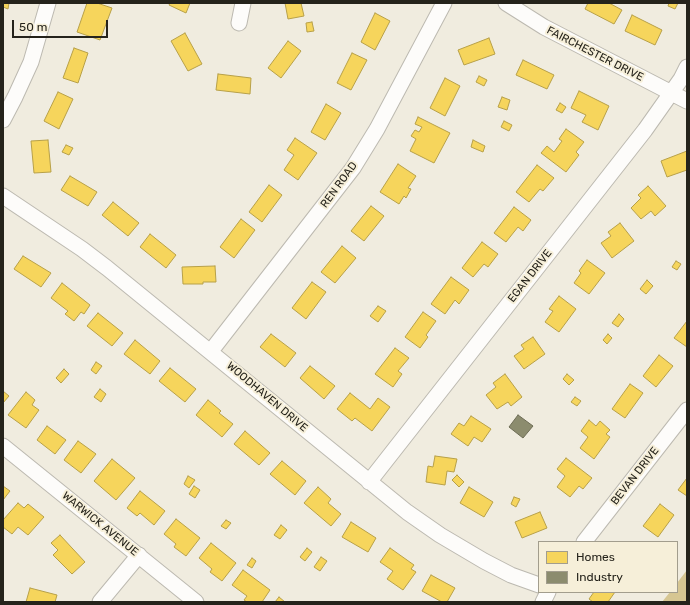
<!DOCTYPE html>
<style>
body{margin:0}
#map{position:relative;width:690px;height:605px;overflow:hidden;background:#f0ecdf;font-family:Rubik,sans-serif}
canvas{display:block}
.frame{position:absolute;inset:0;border:4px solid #25231b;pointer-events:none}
.legend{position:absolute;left:538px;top:541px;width:140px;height:52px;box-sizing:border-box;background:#f6efd9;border:1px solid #a29d8d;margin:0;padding:5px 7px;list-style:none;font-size:12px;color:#25231b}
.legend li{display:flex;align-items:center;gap:8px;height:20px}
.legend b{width:20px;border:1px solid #a29d8d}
.scale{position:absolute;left:12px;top:20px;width:96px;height:18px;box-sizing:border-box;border:2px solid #25231b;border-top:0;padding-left:5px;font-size:12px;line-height:14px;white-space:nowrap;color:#25231b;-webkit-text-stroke:3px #f6efd9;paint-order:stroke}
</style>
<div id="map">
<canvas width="690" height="605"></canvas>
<div class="frame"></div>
<ul class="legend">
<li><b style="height:11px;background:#f6d55c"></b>Homes</li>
<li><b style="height:11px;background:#8c8c6e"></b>Industry</li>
</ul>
<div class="scale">50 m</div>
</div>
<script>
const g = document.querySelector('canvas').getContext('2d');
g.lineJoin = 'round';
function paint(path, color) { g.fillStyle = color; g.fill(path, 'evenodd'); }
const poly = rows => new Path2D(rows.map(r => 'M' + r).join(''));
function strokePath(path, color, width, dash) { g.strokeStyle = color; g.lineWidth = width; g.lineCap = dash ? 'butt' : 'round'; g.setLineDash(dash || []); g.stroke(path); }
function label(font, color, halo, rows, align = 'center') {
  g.font = font + ' Rubik,sans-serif'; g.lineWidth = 4; g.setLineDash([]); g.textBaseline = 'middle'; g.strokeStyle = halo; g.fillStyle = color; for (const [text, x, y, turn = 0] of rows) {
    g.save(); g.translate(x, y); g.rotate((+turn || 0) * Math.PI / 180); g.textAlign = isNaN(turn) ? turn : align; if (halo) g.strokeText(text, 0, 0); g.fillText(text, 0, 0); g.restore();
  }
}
const forest = poly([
 [687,570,687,602,662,602,670,592,677,592,677,583]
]);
const homes = poly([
 [3,3,9,3,8,9,3,7,3,3],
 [87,3,97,3,112,8,100,40,77,32,87,3],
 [170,3,190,3,186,13,169,5,170,3],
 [285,3,301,3,304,16,288,19,285,3],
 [588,3,609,3,622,10,614,24,585,9,588,3],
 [669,3,678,3,675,9,668,6,669,3],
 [375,13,390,21,375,50,361,42,375,13],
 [632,15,662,30,655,45,625,31,632,15],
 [312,22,314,31,307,32,306,23,312,22],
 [185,33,202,64,188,71,171,41,185,33],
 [489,38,495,54,464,65,458,50,489,38],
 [288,41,301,51,281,78,268,68,288,41],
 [74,48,88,53,78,83,63,78,74,48],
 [352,53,367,60,351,90,337,83,352,53],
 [523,60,554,75,547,89,516,75,523,60],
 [218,74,251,78,250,94,216,90,218,74],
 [479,76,487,80,484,86,476,82,479,76],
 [445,78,460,86,445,116,430,108,445,78],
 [579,91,609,106,598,130,582,122,586,115,571,108,579,91],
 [58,92,73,99,59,129,44,121,58,92],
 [502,97,510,100,507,110,498,107,502,97],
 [560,103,566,107,562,113,556,110,560,103],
 [326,104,341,113,325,140,311,132,326,104],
 [418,117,450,133,434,163,410,151,416,139,411,136,415,130,419,132,422,127,415,124,418,117],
 [504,121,512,125,509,131,501,127,504,121],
 [566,129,584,142,576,152,579,155,566,172,541,153,547,146,554,152,562,141,559,139,566,129],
 [295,138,317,153,298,180,284,170,294,155,287,150,295,138],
 [48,140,51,172,34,173,31,141,48,140],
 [473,140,485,146,483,152,471,147,473,140],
 [66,145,73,148,69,155,62,152,66,145],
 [687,151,687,170,667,177,661,161,687,151],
 [398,164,416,176,408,188,411,189,406,198,404,196,399,204,380,192,398,164],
 [537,165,554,178,543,191,540,189,529,202,516,192,537,165],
 [70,176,97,192,88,206,61,190,70,176],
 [269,185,282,195,262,222,249,212,269,185],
 [648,186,666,206,655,216,651,211,641,219,631,208,641,198,638,195,648,186],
 [113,202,139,223,128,236,102,215,113,202],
 [371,206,384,216,364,241,351,231,371,206],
 [514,207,531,220,523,231,518,227,506,242,494,233,514,207],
 [241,219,255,230,234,258,220,247,241,219],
 [620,223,634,241,612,258,601,243,611,236,608,232,620,223],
 [150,234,176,255,166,268,140,247,150,234],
 [482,242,498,254,488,267,484,264,473,277,462,268,482,242],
 [342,246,356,258,335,283,321,272,342,246],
 [23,256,51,273,41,287,14,269,23,256],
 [587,260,605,273,589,294,574,283,581,273,579,271,587,260],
 [676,261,681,264,677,270,672,267,676,261],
 [215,266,216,282,203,282,203,284,183,284,182,267,215,266],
 [451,277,469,290,459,304,455,300,445,314,431,304,451,277],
 [647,280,653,286,646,294,640,289,647,280],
 [312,282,326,292,306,319,292,308,312,282],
 [62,283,90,305,84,314,81,312,74,321,65,314,68,311,51,298,62,283],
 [559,296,576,309,559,332,545,322,553,311,549,309,559,296],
 [378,306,386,311,378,322,370,316,378,306],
 [423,312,436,321,426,335,428,337,420,348,405,337,423,312],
 [98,313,123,333,112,346,87,326,98,313],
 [619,314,624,319,618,327,612,323,619,314],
 [687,321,687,347,674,338,687,321],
 [271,334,296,353,285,367,260,347,271,334],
 [608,334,612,338,607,344,603,340,608,334],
 [533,337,545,354,524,369,514,356,524,349,521,345,533,337],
 [135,340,160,361,150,374,124,354,135,340],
 [395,348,409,358,398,371,402,374,393,387,375,374,395,348],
 [659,355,673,366,656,387,643,376,659,355],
 [96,362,102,366,96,374,91,370,96,362],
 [310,366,335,386,324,399,300,378,310,366],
 [170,368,196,389,185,402,159,381,170,368],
 [64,369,69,374,61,383,56,378,64,369],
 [505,374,522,397,511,406,508,402,497,409,486,395,496,387,493,383,505,374],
 [567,374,574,380,569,385,563,379,567,374],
 [630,384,643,393,625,418,612,409,630,384],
 [100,389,106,394,101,402,94,397,100,389],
 [3,391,9,396,3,403,3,391],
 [26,392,35,400,32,405,39,410,26,428,8,415,26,392],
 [350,393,370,409,378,398,390,407,372,431,355,418,352,421,337,409,350,393],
 [575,397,581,401,577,406,571,402,575,397],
 [208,400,221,411,219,413,233,424,222,437,196,415,208,400],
 [471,416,491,429,482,442,474,437,468,446,451,434,459,423,464,426,471,416],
 [589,420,596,426,600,421,610,430,606,434,610,437,594,459,580,448,588,437,581,431,589,420],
 [47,426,66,440,55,454,37,440,47,426],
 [245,431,270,453,259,465,234,444,245,431],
 [78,441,96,454,81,473,64,460,78,441],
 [435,456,457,459,454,472,447,471,445,485,426,482,428,466,433,467,435,456],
 [566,458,592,478,583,489,579,486,570,497,557,487,565,476,557,469,566,458],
 [112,459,135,478,116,500,94,481,112,459],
 [282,461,306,481,295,495,270,474,282,461],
 [457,475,464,482,459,487,452,480,457,475],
 [188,476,195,480,189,488,184,484,188,476],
 [687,478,687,496,678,490,687,478],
 [3,486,10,491,3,500,3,486],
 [194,486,200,490,195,498,189,494,194,486],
 [318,487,331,499,328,503,341,514,331,526,304,503,318,487],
 [469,487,493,502,484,517,460,503,469,487],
 [140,491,165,511,154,525,140,513,137,516,127,508,140,491],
 [514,497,520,499,516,507,511,504,514,497],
 [18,503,24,508,28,504,44,517,28,535,18,527,12,534,3,527,3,520,18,503],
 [660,504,674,515,658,537,643,526,660,504],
 [540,512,547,528,522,538,515,522,540,512],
 [176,519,200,538,186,556,174,547,176,544,164,534,176,519],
 [226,520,231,523,226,529,221,526,226,520],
 [351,522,376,538,368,552,342,537,351,522],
 [281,525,287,530,280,539,274,535,281,525],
 [60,535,85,562,72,574,53,555,58,550,51,543,60,535],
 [211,543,236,563,222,581,210,572,212,569,199,558,211,543],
 [307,548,312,552,305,561,300,557,307,548],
 [390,548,414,565,411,569,416,572,403,590,387,579,393,571,380,562,390,548],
 [321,557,327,561,320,571,314,567,321,557],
 [252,558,256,561,252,568,247,565,252,558],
 [243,570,270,590,262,602,247,602,244,600,247,596,232,585,243,570],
 [431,575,455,588,447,602,442,602,422,591,431,575],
 [30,588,57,595,55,602,26,602,30,588],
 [594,592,615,592,608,602,593,602,589,599,594,592],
 [279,597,285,602,275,602,279,597]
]);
const industry = poly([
 [518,415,533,426,523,438,509,427,518,415]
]);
const minor = poly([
 [506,3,544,27,687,101],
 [239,23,243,3],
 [3,120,15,97,31,62,48,3],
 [3,196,82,249,107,268,407,512,440,535,484,561,511,575,539,585],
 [211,351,353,168,377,129,444,3],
 [3,446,196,602],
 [369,482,645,130,681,79,687,67],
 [584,542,687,410],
 [100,602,139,555],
 [543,602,548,592]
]);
const streetNames = [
 ["FAIRCHESTER DRIVE",595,54,27],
 ["REN ROAD",339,185,-54],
 ["EGAN DRIVE",530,276,-52],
 ["WOODHAVEN DRIVE",267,397,40],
 ["BEVAN DRIVE",635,476,-52],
 ["WARWICK AVENUE",100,524,39]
];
paint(forest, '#d6c692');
paint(homes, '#f6d55c');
strokePath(homes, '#b7a048', 1);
paint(industry, '#8c8c6e');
strokePath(industry, '#6d6c55', 1);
strokePath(minor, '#bcb9b0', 17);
strokePath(minor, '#fdfcfa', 15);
label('11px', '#25231b', '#f6efd9', streetNames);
</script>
